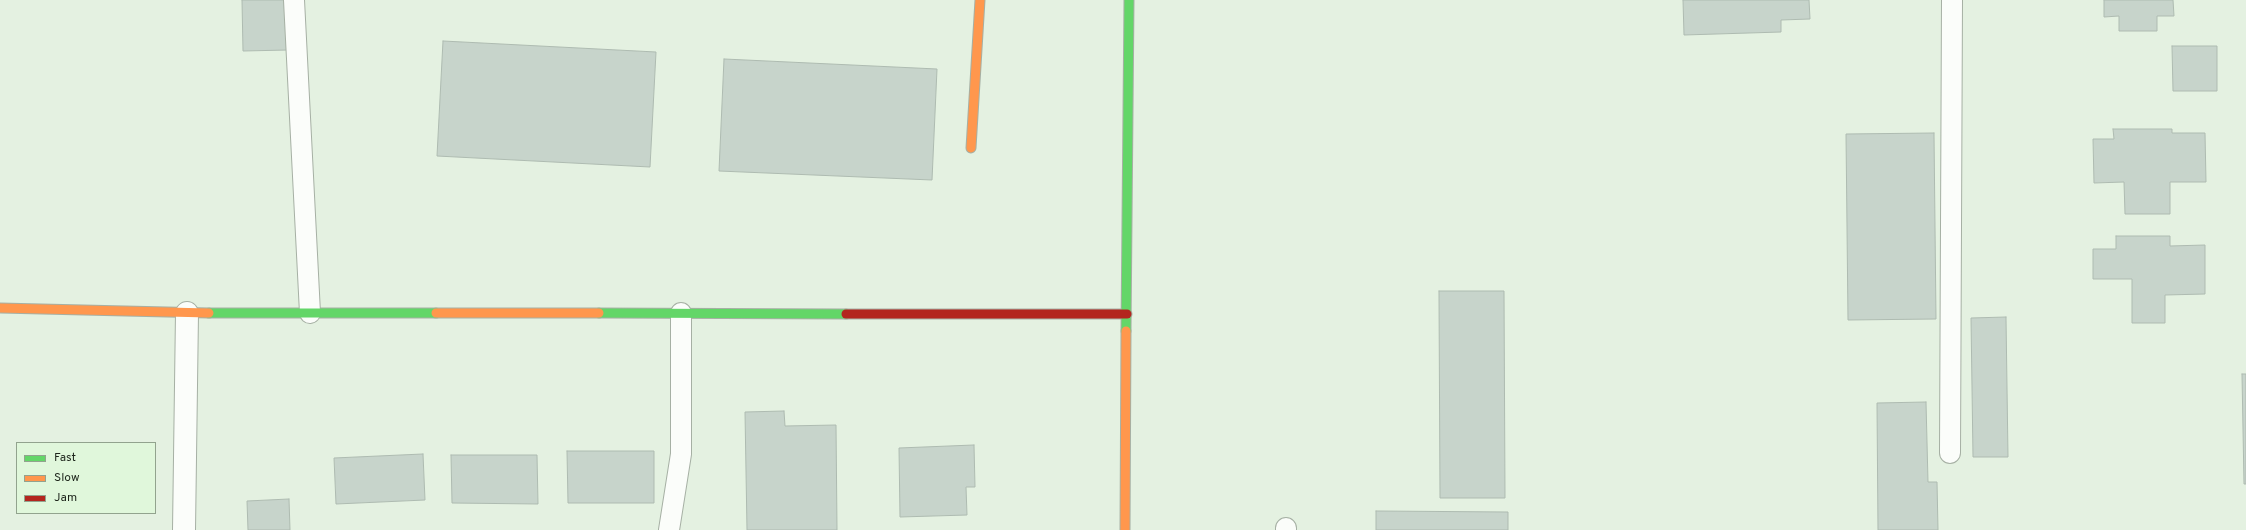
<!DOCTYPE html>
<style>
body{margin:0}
#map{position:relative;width:2246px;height:530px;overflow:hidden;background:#e4f1e1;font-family:Overpass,sans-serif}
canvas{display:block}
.legend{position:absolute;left:16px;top:442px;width:140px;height:72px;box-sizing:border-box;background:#e0f7db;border:1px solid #92a38e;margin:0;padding:5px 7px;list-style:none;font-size:12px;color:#1d251b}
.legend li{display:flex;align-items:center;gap:8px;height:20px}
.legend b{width:20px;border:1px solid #92a38e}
</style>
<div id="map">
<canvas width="2246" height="530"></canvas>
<ul class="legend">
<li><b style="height:5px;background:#63d668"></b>Fast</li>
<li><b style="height:5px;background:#ff974d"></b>Slow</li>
<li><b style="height:5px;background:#b3261e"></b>Jam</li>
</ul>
</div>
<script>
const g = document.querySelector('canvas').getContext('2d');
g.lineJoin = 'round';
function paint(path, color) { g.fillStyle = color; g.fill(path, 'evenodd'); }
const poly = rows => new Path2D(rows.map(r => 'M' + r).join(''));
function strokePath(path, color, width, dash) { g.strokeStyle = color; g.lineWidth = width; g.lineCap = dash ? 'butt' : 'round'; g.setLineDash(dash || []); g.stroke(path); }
const building = poly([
 [242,0,287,0,288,50,243,51,242,0],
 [1683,0,1809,0,1810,19,1781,20,1781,32,1684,35,1683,0],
 [2104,0,2173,0,2174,16,2157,16,2157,31,2119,31,2119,16,2104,17,2104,0],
 [443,41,656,52,650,167,437,156,443,41],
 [2172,46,2217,46,2217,91,2173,91,2172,46],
 [724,59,937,69,932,180,719,171,724,59],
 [2113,129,2172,129,2172,133,2205,133,2206,182,2170,182,2170,214,2125,214,2124,182,2094,183,2093,139,2114,139,2113,129],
 [1934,133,1936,319,1848,320,1846,134,1934,133],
 [2116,236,2170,236,2170,246,2205,245,2205,294,2165,295,2165,323,2132,323,2132,279,2093,279,2093,249,2116,249,2116,236],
 [1439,291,1504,291,1505,498,1440,498,1439,291],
 [2006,317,2008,457,1973,457,1971,318,2006,317],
 [2242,374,2246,374,2246,484,2244,484,2242,374],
 [1926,402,1928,482,1937,482,1938,530,1878,530,1877,403,1926,402],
 [784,411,785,426,836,425,837,530,747,530,745,412,784,411],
 [974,445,975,487,966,487,967,515,900,517,899,448,974,445],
 [567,451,654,451,654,503,568,503,567,451],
 [423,454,425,500,336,504,334,458,423,454],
 [451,455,537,455,538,504,452,503,451,455],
 [289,499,290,530,248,530,247,501,289,499],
 [1376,511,1508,512,1508,530,1376,530,1376,511]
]);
const lane = poly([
 [294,0,310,313],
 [1950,453,1952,0],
 [669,530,681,454,681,313],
 [1286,530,1286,528]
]);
const street = poly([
 [184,530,187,313]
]);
const fast = poly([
 [209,313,436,313],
 [599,313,846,314],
 [1126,331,1129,0]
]);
const slow = poly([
 [971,148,980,0],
 [0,308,209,313],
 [436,313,599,313],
 [1125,530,1126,331]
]);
const jam = poly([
 [846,314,1127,314]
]);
paint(building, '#c7d4cb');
strokePath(building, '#aebbb1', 1);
strokePath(lane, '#a6b0a4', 22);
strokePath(street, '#a6b0a4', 24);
strokePath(fast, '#a6b0a4', 11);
strokePath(slow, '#a6b0a4', 11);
strokePath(jam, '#a6b0a4', 11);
strokePath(lane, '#fbfdfa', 20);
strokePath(street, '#fbfdfa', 22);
strokePath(fast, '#63d668', 9);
strokePath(slow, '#ff974d', 9);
strokePath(jam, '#b3261e', 9);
</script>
